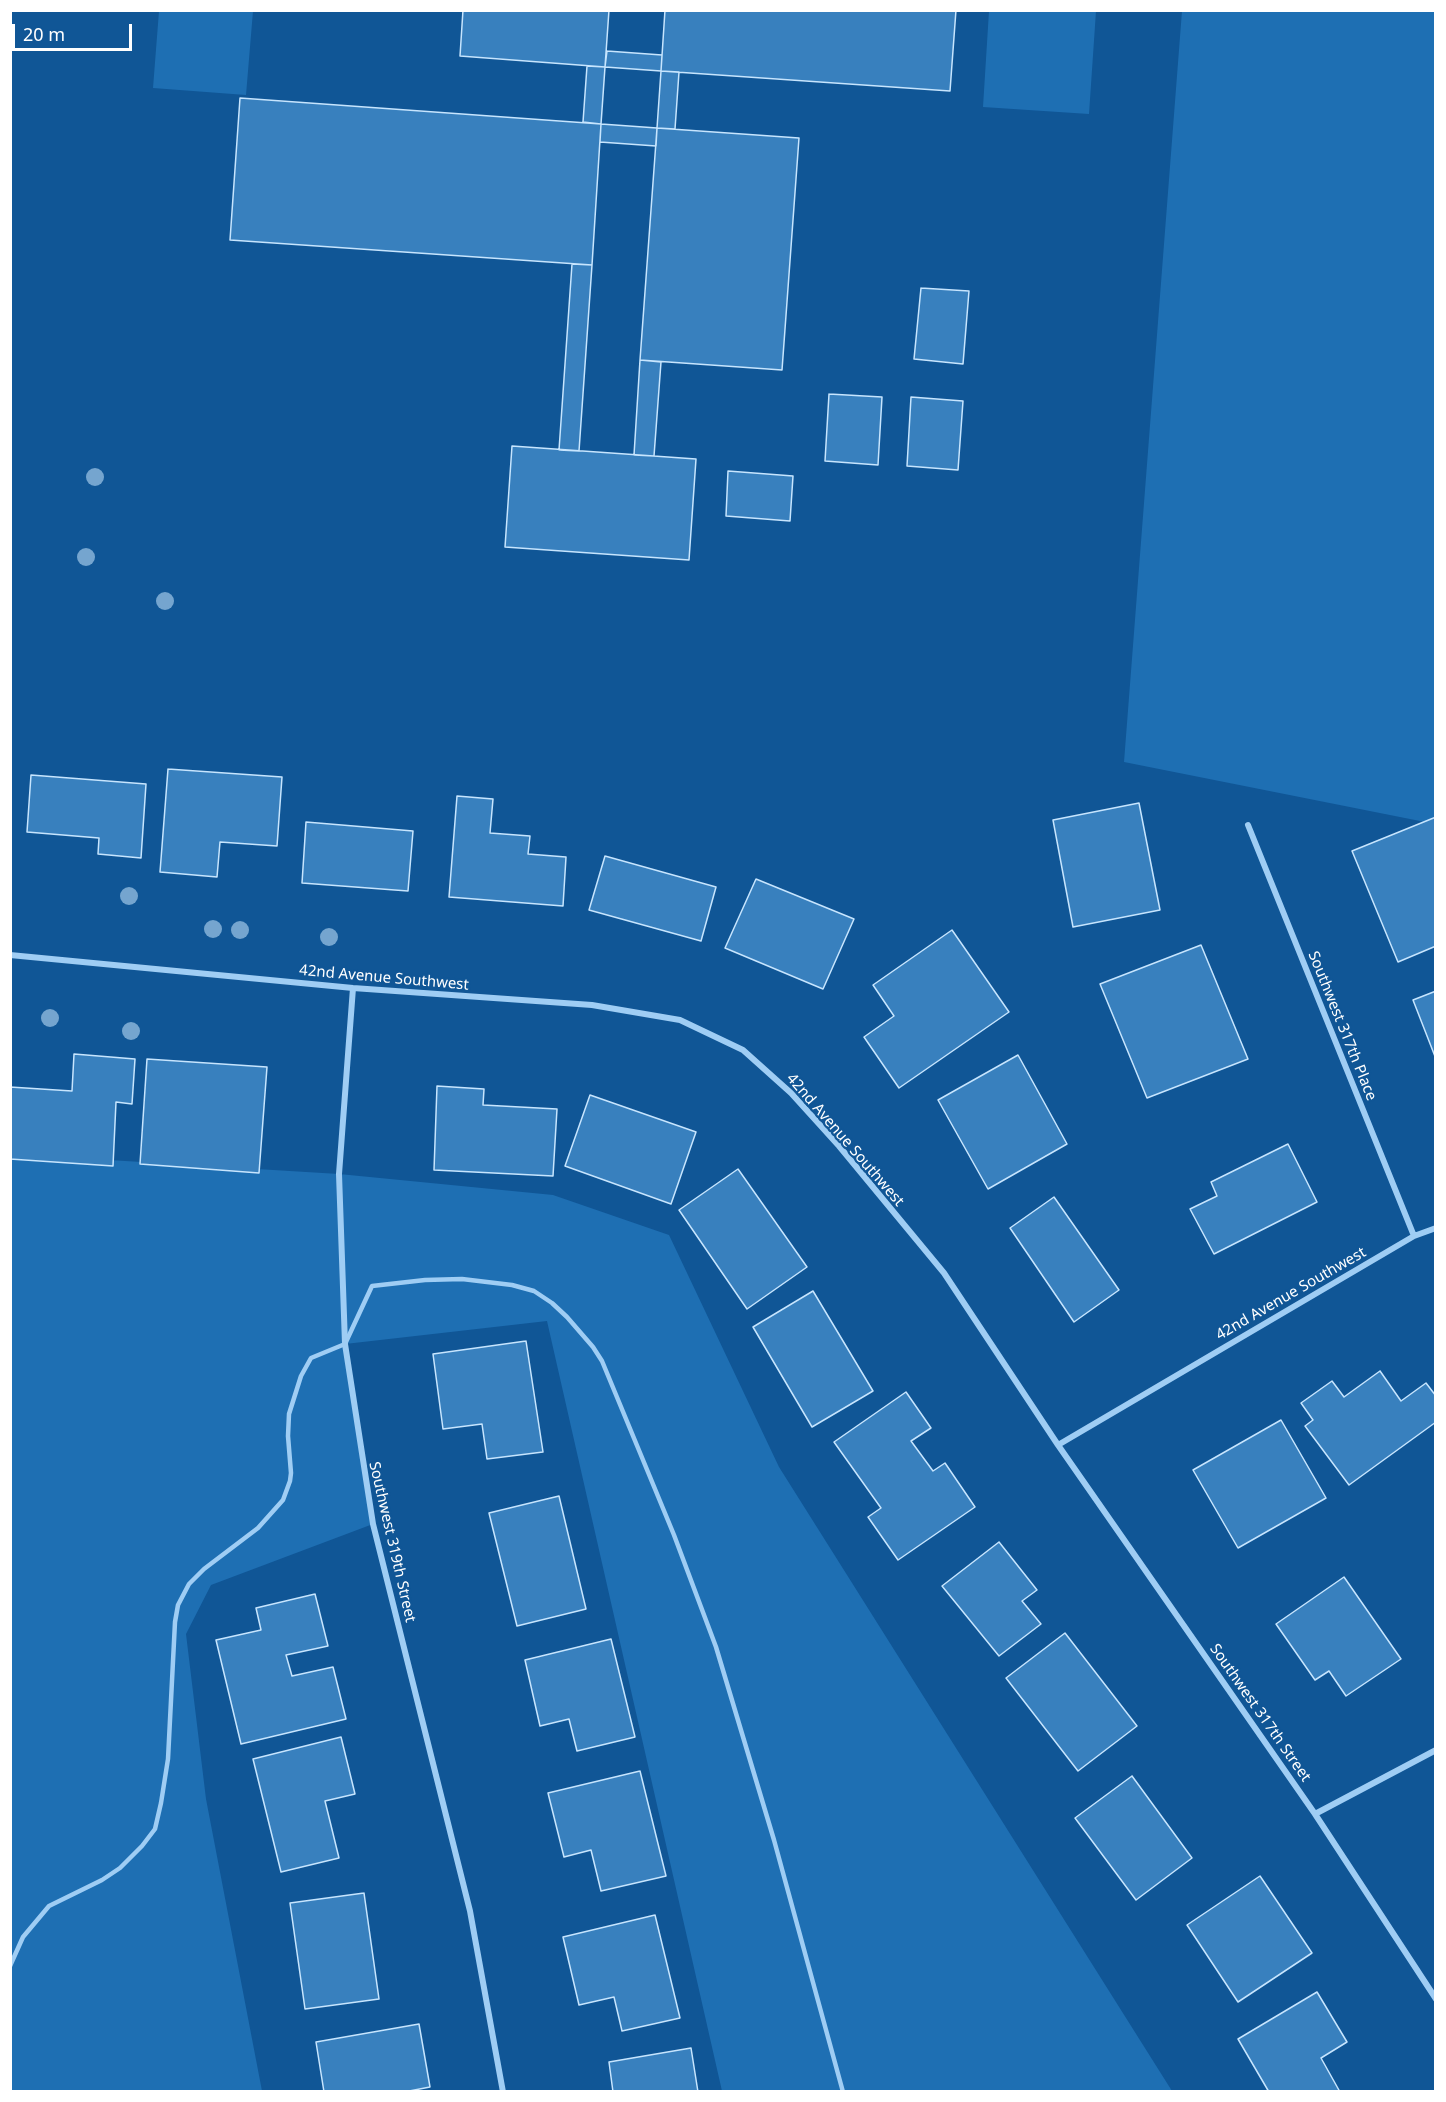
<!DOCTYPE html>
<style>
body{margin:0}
#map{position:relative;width:1446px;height:2102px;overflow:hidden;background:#105696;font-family:"Noto Sans",sans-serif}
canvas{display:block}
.frame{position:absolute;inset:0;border:12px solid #fff;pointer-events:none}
.scale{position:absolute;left:12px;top:24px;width:120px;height:27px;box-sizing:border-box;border:3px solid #fff;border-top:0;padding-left:8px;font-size:18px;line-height:21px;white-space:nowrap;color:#fff;-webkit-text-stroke:4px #105696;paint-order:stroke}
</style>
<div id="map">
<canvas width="1446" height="2102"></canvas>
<div class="frame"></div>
<div class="scale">20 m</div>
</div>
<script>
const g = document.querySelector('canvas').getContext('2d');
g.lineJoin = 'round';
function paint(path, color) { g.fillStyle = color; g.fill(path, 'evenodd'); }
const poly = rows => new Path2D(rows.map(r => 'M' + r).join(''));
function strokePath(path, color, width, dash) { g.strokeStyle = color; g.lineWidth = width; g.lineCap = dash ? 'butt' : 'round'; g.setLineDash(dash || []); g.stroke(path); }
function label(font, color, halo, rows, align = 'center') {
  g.font = font + ' "Noto Sans",sans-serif'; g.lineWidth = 4.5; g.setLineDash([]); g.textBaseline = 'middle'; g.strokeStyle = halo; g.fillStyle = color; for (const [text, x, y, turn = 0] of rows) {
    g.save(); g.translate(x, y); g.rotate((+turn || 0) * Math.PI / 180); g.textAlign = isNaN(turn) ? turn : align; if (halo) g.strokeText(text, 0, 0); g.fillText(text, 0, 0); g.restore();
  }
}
const green = poly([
 [159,11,253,11,246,95,153,88],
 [989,11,1096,11,1089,114,983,107],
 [1182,11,1435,11,1435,824,1124,762],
 [10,1154,339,1174,553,1195,669,1235,779,1467,1172,2091,722,2091,547,1321,345,1344,373,1524,211,1585,186,1634,206,1799,262,2091,11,2091]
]);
const building = poly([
 [463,10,609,10,605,67,460,56,463,10],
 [665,10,956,10,950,91,661,71,665,10],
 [607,51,662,55,661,71,605,67,607,51],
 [587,66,605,67,601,124,583,122,587,66],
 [661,71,679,72,675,129,657,128,661,71],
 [240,98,601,124,592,265,230,240,240,98],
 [601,124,657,128,656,146,600,142,601,124],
 [657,128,799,138,782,370,640,360,657,128],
 [572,264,592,265,579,451,559,450,572,264],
 [921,288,969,291,963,364,914,359,921,288],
 [640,360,661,362,654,456,634,455,640,360],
 [829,394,882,397,878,465,825,461,829,394],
 [911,397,963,401,958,470,907,466,911,397],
 [512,446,696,459,689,560,505,547,512,446],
 [728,471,793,476,790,521,726,516,728,471],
 [168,769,282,777,277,846,220,842,217,877,160,872,168,769],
 [31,775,146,784,141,858,98,854,99,838,27,832,31,775],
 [457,796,493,799,490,833,530,836,528,854,566,857,563,906,449,897,457,796],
 [1139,803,1160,910,1073,927,1053,820,1139,803],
 [1436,817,1436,946,1398,962,1352,851,1436,817],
 [306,822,413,831,408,891,302,883,306,822],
 [605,856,716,887,701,941,589,910,605,856],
 [756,879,854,919,823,989,725,948,756,879],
 [952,930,1009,1012,899,1088,864,1037,894,1016,873,985,952,930],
 [1201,945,1248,1059,1147,1098,1100,984,1201,945],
 [1436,991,1436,1059,1413,1000,1436,991],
 [74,1054,135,1059,132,1104,116,1102,113,1166,10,1159,10,1087,72,1091,74,1054],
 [1018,1055,1067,1144,988,1189,938,1100,1018,1055],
 [147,1059,267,1067,259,1173,140,1164,147,1059],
 [437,1086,484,1089,483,1105,557,1109,553,1176,434,1170,437,1086],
 [590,1095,696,1132,671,1204,565,1166,590,1095],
 [1288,1144,1317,1202,1214,1254,1190,1209,1217,1196,1211,1182,1288,1144],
 [738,1169,807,1267,747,1309,679,1210,738,1169],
 [1054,1197,1119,1290,1074,1322,1010,1228,1054,1197],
 [813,1291,873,1391,812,1427,753,1327,813,1291],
 [526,1341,543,1452,487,1459,482,1424,443,1429,433,1354,526,1341],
 [1380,1371,1401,1401,1426,1383,1436,1396,1436,1422,1349,1485,1305,1426,1313,1420,1301,1403,1332,1381,1344,1397,1380,1371],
 [906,1392,931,1428,911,1441,933,1471,945,1463,975,1507,898,1560,868,1517,881,1508,834,1442,906,1392],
 [1281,1420,1326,1498,1238,1548,1193,1470,1281,1420],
 [559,1496,586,1609,517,1626,489,1513,559,1496],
 [999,1542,1037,1590,1022,1601,1041,1624,999,1656,942,1586,999,1542],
 [1344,1577,1401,1659,1346,1696,1329,1671,1315,1680,1276,1624,1344,1577],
 [315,1594,328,1646,286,1655,292,1676,333,1667,346,1719,241,1744,216,1640,261,1630,256,1608,315,1594],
 [1065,1633,1137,1726,1078,1771,1006,1678,1065,1633],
 [611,1639,635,1737,577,1751,569,1719,540,1726,525,1660,611,1639],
 [341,1737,355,1794,325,1801,339,1858,281,1872,253,1759,341,1737],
 [640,1771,666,1876,601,1891,591,1850,564,1857,548,1793,640,1771],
 [1132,1776,1192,1858,1136,1900,1075,1818,1132,1776],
 [1260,1876,1312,1953,1238,2002,1187,1925,1260,1876],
 [364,1893,379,1999,305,2009,290,1903,364,1893],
 [655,1915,680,2018,622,2031,614,1997,579,2005,563,1937,655,1915],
 [1317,1992,1347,2042,1321,2058,1340,2092,1269,2092,1238,2039,1317,1992],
 [419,2024,430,2087,404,2092,324,2092,316,2042,419,2024],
 [691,2048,698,2092,613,2092,609,2062,691,2048]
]);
const service = poly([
 [10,1966,23,1937,49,1906,102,1880,120,1868,142,1846,155,1829,161,1803,168,1759,175,1622,178,1605,189,1584,204,1569,258,1528,283,1500,290,1481,291,1473,288,1436,289,1414,301,1376,311,1358,345,1344,372,1286,425,1280,462,1279,512,1285,534,1291,552,1303,567,1317,593,1347,602,1361,643,1460,674,1535,716,1647,774,1840,843,2092]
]);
const minor = poly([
 [1248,825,1414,1236],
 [10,955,353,988,592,1005,680,1020,743,1050,791,1093,839,1146,944,1273,1058,1445,1414,1236,1436,1228],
 [353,988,339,1174,345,1344,373,1524,470,1911,503,2092],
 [1058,1445,1315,1814,1436,1999],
 [1315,1814,1436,1750]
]);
const trees = [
 [95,477],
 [86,557],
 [165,601],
 [129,896],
 [213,929],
 [240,930],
 [329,937],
 [50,1018],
 [131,1031]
];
const streetNames = [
 ["42nd Avenue Southwest",384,978,5],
 ["Southwest 317th Place",1342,1026,68],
 ["42nd Avenue Southwest",845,1140,49],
 ["42nd Avenue Southwest",1291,1294,-30],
 ["Southwest 319th Street",392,1542,77],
 ["Southwest 317th Street",1260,1713,55]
];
paint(green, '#1e6fb3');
paint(building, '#3880be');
strokePath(building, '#c7e5fe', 1.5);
strokePath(service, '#9fcdf4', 4.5);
strokePath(minor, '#9fcdf4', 6);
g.fillStyle = '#75a5cf';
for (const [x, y] of trees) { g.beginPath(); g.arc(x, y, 9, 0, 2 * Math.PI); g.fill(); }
label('15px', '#fff', '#105696', streetNames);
</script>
